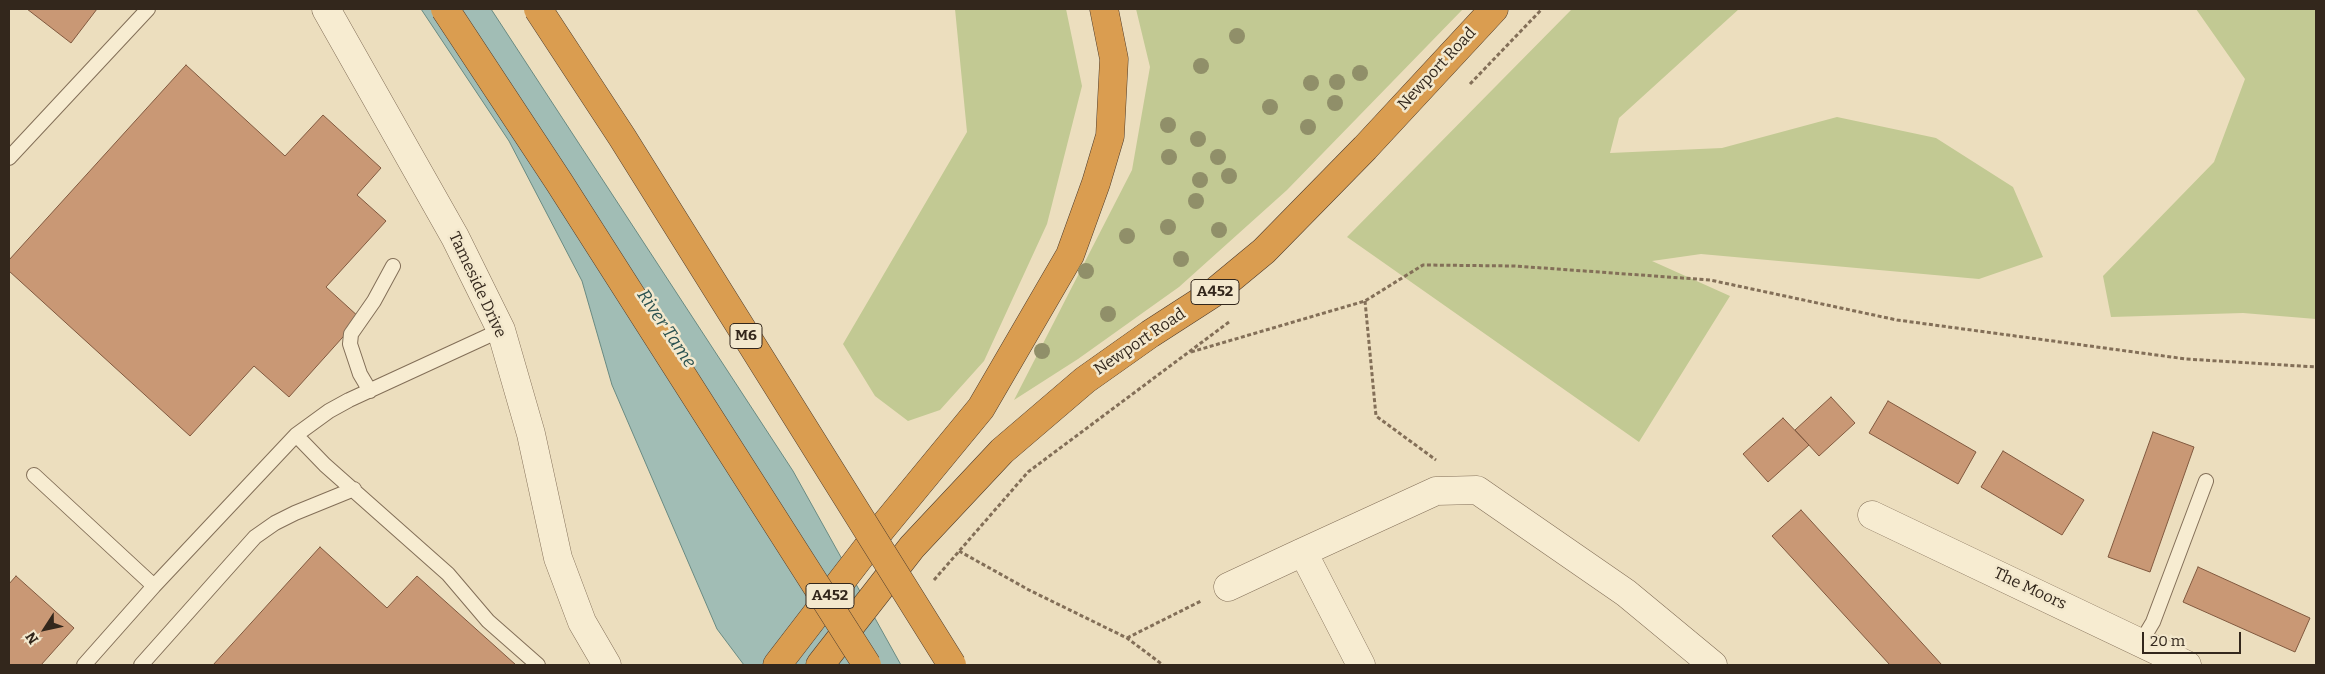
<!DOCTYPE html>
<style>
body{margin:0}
#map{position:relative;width:2325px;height:674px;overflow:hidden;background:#ecdebe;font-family:Bitter,serif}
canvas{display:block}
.frame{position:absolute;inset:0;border:10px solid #33271c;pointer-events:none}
.north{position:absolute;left:20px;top:604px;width:50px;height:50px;-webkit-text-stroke:4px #f3e8cd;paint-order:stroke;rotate:235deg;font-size:14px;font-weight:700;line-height:20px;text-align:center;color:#33271c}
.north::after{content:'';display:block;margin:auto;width:18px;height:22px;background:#33271c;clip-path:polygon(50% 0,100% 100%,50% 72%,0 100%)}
.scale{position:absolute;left:2142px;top:632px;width:99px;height:22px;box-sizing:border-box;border:2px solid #33271c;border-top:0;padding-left:6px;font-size:15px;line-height:18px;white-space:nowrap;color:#33271c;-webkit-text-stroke:4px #f3e8cd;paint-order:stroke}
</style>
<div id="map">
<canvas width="2325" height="674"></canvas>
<div class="frame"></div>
<div class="north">N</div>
<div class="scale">20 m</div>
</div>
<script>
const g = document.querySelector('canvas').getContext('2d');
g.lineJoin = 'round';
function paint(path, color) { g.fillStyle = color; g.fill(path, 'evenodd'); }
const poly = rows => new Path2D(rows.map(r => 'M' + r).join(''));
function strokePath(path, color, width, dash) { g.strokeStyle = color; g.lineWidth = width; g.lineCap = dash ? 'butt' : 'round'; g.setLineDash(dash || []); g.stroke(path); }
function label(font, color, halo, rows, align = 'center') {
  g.font = font + ' Bitter,serif'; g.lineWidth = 5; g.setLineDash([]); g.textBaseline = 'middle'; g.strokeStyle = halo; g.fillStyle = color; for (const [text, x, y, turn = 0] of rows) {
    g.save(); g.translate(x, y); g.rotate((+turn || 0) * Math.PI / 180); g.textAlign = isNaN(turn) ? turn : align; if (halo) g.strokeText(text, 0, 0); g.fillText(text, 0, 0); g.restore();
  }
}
const green = poly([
 [955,9,1066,9,1082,86,1047,224,984,361,940,410,908,421,875,396,843,344,967,132],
 [1136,9,1463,9,1287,190,1179,287,1078,359,1014,400,1132,170,1150,67],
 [1572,9,1739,9,1619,118,1610,153,1722,148,1837,117,1936,138,2013,187,2043,257,1979,279,1701,254,1652,261,1730,296,1639,442,1347,237],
 [2196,9,2316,9,2316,319,2243,313,2111,317,2103,276,2214,162,2245,79]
]);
const water = poly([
 [421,9,491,9,793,471,901,665,744,665,717,629,612,385,582,281,509,141,421,9]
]);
const building = poly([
 [27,9,97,9,71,43,27,9],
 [186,65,285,156,323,115,381,168,357,195,386,221,326,287,360,318,289,397,254,366,190,436,9,271,9,260,186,65],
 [1831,397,1855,423,1819,456,1795,430,1831,397],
 [1888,401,1976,452,1958,484,1869,433,1888,401],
 [1783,418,1809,445,1768,482,1743,454,1783,418],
 [2153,432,2194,447,2150,572,2108,557,2153,432],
 [2003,451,2084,500,2062,535,1981,487,2003,451],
 [1801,510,1942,665,1890,665,1772,536,1801,510],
 [320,547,387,608,417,576,516,665,213,665,320,547],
 [2198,567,2310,618,2295,652,2183,602,2198,567],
 [16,576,74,628,41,665,9,665,9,584,16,576]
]);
const path = poly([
 [1470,84,1542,9],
 [1365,301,1376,416,1436,460],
 [1191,352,1365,301,1423,265,1515,266,1710,280,1897,320,2186,359,2316,367],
 [959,551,1029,590,1127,638,1163,665],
 [934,580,1028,472,1229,322],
 [1127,638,1201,601]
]);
const lane = poly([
 [9,158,148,9],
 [370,391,360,374,350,344,351,334,374,301,393,266],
 [296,435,325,465,448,574,488,621,538,665],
 [34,475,154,586],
 [2141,642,2153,622,2206,481],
 [84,665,154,586,296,435,329,411,349,400,501,330],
 [141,665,255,537,275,523,295,513,354,489]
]);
const street = poly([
 [326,9,455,237,501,330,531,434,558,558,582,622,607,665],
 [1872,515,2187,665],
 [1303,552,1436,491,1477,490,1626,593,1713,665],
 [1228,587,1303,552,1361,665]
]);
const highway = poly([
 [777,665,883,527,981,408,1070,255,1096,183,1110,136,1114,59,1104,9],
 [820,665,912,547,1002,451,1085,380,1150,334,1212,294,1264,251,1365,148,1494,9]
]);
const highwayBridge = poly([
 [445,9,559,182,867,665],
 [538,9,622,137,952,665]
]);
const trees = [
 [1237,36],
 [1201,66],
 [1360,73],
 [1337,82],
 [1311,83],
 [1335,103],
 [1270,107],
 [1168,125],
 [1308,127],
 [1198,139],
 [1169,157],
 [1218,157],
 [1229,176],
 [1200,180],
 [1196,201],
 [1168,227],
 [1219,230],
 [1127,236],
 [1181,259],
 [1086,271],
 [1108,314],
 [1042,351]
];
const shields = [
 [1215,292,48],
 [746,336,32],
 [830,596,48]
];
const shieldNames = [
 ["A452",1215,292],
 ["M6",746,336],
 ["A452",830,596]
];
const streetNames = [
 ["Newport Road",1437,69,-47],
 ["Tameside Drive",477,285,65],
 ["Newport Road",1140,342,-34],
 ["The Moors",2030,589,25]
];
const waterNames = [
 ["River Tame",666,329,56]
];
paint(green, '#c2c993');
paint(water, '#a1bdb5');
strokePath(water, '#698a82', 1);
paint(building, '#c99875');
strokePath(building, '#81593f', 1);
strokePath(lane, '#836f58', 16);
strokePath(street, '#836f58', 29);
strokePath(highway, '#503d2c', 29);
strokePath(path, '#836f58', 3, [4, 2.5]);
strokePath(lane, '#f7ecd1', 14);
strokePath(street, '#f7ecd1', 28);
strokePath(highway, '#da9d50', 28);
strokePath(highwayBridge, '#503d2c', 29, []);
strokePath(highwayBridge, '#da9d50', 28);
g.fillStyle = '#908f69';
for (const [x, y] of trees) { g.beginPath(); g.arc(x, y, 8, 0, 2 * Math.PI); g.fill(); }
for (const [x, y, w] of shields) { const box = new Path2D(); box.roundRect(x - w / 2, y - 12.5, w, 25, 4); g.fillStyle = '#f3e8cd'; g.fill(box); strokePath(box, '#33271c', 1); }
label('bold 15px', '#33271c', null, shieldNames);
label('16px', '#33271c', '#f3e8cd', streetNames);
label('italic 18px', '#2b5250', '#f3e8cd', waterNames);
</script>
